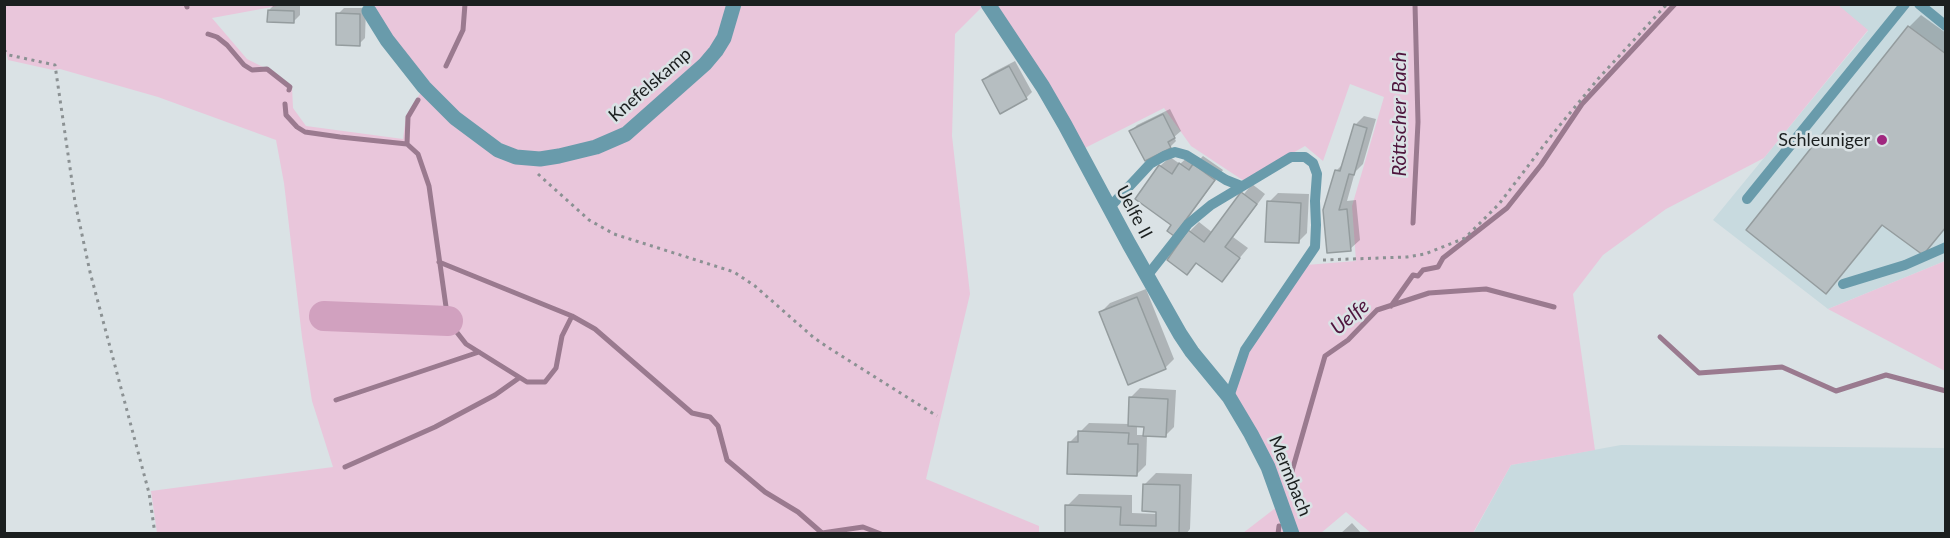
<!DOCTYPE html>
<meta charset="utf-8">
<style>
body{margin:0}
#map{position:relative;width:1950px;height:538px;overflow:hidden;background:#dae2e5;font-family:Lato,sans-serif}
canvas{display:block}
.frame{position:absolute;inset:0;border:6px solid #1b1f1f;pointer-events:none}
</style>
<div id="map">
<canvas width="1950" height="538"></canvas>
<div class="frame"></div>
</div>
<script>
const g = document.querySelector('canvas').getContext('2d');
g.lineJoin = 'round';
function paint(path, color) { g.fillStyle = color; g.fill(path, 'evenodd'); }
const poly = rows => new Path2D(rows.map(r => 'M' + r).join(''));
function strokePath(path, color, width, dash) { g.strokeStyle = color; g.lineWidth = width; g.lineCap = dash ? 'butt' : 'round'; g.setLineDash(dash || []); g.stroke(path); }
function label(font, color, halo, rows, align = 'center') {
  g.font = font + ' Lato,sans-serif'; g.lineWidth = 5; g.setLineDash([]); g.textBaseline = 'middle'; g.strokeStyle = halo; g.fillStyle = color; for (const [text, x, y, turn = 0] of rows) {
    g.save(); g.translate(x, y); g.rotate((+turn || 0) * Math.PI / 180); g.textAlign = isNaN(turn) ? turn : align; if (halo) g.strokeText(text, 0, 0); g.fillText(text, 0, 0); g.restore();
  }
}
const built = poly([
 [1837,5,1945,5,1945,261,1828,309,1713,220,1868,31],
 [1621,445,1945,448,1945,533,1473,534,1511,465]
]);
const green = poly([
 [375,4,732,5,715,49,626,132,596,144,521,155,456,117,372,10],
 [1837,4,1868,30,1764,158,1666,209,1603,255,1573,294,1595,450,1511,465,1473,533,1371,533,1346,512,1321,533,1294,534,1233,397,1248,351,1306,265,1356,261,1352,206,1384,97,1350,84,1323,161,1305,146,1244,181,1191,146,1164,108,1081,150,993,5],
 [4,5,283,5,212,18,247,59,277,74,292,87,293,108,306,126,403,139,406,116,423,89,505,156,596,150,691,80,736,5,984,5,955,34,952,136,970,294,926,479,1039,526,1039,533,157,533,151,491,333,467,312,401,302,337,284,183,276,140,158,97,60,69,53,70,8,60,5,47],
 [1945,261,1945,371,1828,309],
 [1278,506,1285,533,1243,533]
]);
const shadow = poly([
 [275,4,300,5,300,15,293,22,269,10],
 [344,8,366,8,365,38,359,44,338,14],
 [1921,15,1946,33,1946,228,1923,253,1883,224,1826,292,1748,230,1909,27],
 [1015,61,1032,92,1026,98,984,80,990,74],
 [1170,109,1181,131,1174,137,1176,141,1170,147,1131,131,1137,125],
 [1364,116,1376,119,1363,164,1355,172,1347,201,1356,200,1360,240,1350,249,1329,251,1336,171,1344,163,1355,125],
 [1190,155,1198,161,1203,156,1223,170,1183,225,1173,225,1137,199,1160,166,1170,157,1180,164],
 [1252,184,1265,194,1233,237,1248,248,1221,280,1197,262,1187,273,1190,231,1199,222,1213,233],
 [1278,193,1309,194,1307,233,1298,242,1269,202],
 [1146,289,1174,359,1165,368,1101,312,1110,303],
 [1140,388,1176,390,1174,427,1165,436,1147,435,1146,465,1137,474,1069,443,1089,423,1129,424,1131,397],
 [1137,425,1145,425,1145,435,1137,435],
 [1156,473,1192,474,1190,529,1186,534,1066,534,1067,506,1079,494,1132,495,1132,513,1157,514,1144,485],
 [1352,523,1362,534,1340,534]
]);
const stream = poly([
 [186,4,187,7],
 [208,34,217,37,227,45,244,65,252,70,267,69,290,87,289,90],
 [446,66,463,30,465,4],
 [285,104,286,115,297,127,305,132,340,137,407,144],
 [407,144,418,154,429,186,448,321,466,344,527,382,545,382,556,368,562,336,572,316,595,329,692,413,710,417,718,426,727,460,765,492,798,512,822,533,863,527,881,534],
 [407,144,408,117,418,100],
 [1413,223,1418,122,1415,4],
 [439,262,572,316],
 [1391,306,1413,275,1418,276,1423,270,1438,267,1443,258,1507,208,1541,165,1582,104,1675,4],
 [1660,337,1699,373,1782,367,1836,391,1886,375,1946,391],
 [336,400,479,352],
 [345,467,435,427,495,395,519,378],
 [1290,478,1325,356,1348,340,1377,310,1429,293,1486,289,1554,307],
 [1278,534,1279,526]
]);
const river = poly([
 [324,316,448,321]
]);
const building = poly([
 [268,10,294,11,294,23,267,22,268,10],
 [336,13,360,14,360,46,336,45,336,13],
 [1908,26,1946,54,1946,227,1923,255,1882,225,1826,294,1746,230,1908,26],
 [1009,66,1027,99,1000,114,982,80,1009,66],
 [1163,114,1175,138,1168,142,1171,148,1145,161,1129,131,1163,114],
 [1354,124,1367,128,1354,175,1349,174,1339,210,1347,209,1351,251,1327,253,1323,210,1335,170,1340,171,1354,124],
 [1179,163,1189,170,1193,164,1215,180,1174,236,1167,231,1171,225,1135,199,1159,165,1172,174,1179,163],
 [1241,192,1257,204,1225,247,1240,258,1222,282,1196,263,1187,275,1167,260,1188,230,1204,242,1241,192],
 [1267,201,1301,203,1299,243,1265,242,1267,201],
 [1137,297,1166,369,1128,385,1099,312,1137,297],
 [1129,397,1168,399,1166,437,1143,436,1144,427,1128,426,1129,397],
 [1078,431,1129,433,1128,444,1138,444,1137,476,1067,474,1068,442,1078,442,1078,431],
 [1143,484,1180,485,1179,534,1065,534,1065,505,1121,507,1120,525,1156,526,1156,512,1142,511,1143,484]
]);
const path = poly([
 [4,50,9,55,55,65,75,202,90,272,149,493,155,534],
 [538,174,589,220,614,234,734,272,755,286,813,337,829,348,937,416],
 [1323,260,1407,257,1425,254,1465,238,1499,204,1551,136,1598,79,1667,4]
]);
const lane = poly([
 [1919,4,1946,26],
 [1747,199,1905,4],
 [1109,208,1150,164,1164,156,1175,152,1186,155,1226,180,1241,186],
 [1147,276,1188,224,1211,205,1291,157,1305,157,1313,163,1317,174,1315,201,1316,225,1315,247,1245,350,1229,397],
 [1843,284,1905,265,1946,247]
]);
const street = poly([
 [988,4,1043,87,1065,125,1129,244,1180,334,1192,352,1229,397,1251,434,1268,467,1292,534],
 [369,11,387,40,424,87,455,118,498,150,516,157,540,159,559,156,596,147,626,134,705,64,716,51,724,38,734,4]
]);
const markers = [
 [1882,140,6,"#a0277f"]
];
const streetNames = [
 ["Knefelskamp",650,85,-41],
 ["Uelfe II",1134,212,62],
 ["Mermbach",1290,476,68]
];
const poiNames = [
 ["Schleuniger",1870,140]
];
const waterNames = [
 ["Röttscher Bach",1400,114,-90],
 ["Uelfe",1350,317,-40]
];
paint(built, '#c8dadf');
paint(green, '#e9c6db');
paint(shadow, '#0003');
strokePath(stream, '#9a7a8f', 5);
strokePath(river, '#d1a1bf', 30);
paint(building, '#b6bec1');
strokePath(building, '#949c9e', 1.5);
strokePath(path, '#8b9193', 3, [3, 4.5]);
strokePath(lane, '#699bab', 10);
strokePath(street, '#699bab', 15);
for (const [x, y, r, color] of markers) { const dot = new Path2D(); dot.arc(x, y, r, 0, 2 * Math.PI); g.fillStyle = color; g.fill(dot); strokePath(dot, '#dae2e5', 2); }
label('18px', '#1b1f1f', '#dae2e5', streetNames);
label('18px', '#1b1f1f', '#dae2e5', poiNames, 'right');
label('italic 20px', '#4e153d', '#dae2e5', waterNames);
</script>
